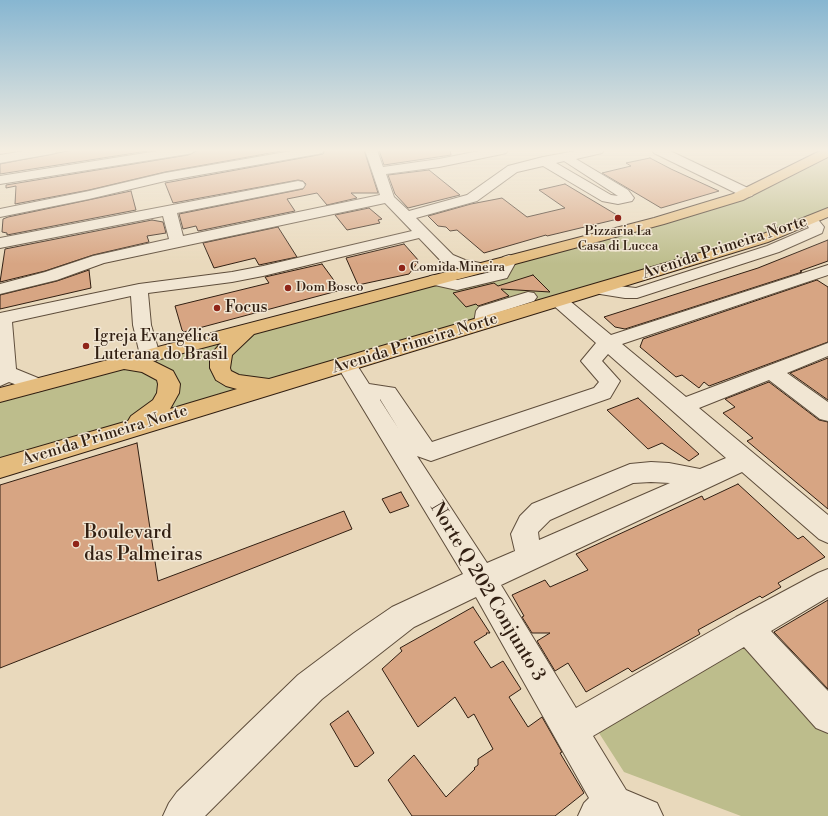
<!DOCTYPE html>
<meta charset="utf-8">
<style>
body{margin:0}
canvas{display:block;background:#e9d9bc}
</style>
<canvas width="828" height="816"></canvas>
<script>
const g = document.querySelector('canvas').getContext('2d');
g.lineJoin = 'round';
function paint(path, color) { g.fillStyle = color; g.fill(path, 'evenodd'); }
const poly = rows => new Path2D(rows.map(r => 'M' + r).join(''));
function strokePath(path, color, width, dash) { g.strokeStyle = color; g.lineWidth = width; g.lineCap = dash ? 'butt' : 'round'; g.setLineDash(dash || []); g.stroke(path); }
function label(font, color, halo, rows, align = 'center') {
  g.font = font + ' "Libre Bodoni",serif'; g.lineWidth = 3; g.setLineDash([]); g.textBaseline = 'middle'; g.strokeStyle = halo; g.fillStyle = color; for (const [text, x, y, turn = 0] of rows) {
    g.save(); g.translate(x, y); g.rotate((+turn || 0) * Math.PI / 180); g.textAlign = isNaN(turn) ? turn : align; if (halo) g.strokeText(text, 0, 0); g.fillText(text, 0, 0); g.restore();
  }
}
const green = poly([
 [828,152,828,208,794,222,706,252,0,462,0,401,470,276,720,207],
 [751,634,828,719,828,816,741,816,624,772,590,719]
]);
const building = poly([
 [73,150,154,150,0,174,0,164,73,150],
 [199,150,287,150,165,172,89,190,15,204,16,186,6,188,6,185,188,155,199,150],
 [325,150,364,150,378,193,351,193,357,198,327,205,317,193,287,199,295,211,198,231,196,226,183,229,179,214,303,189,306,184,303,181,298,180,173,203,165,183,318,155,323,154,325,150],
 [379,150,450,150,451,155,384,165,379,150],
 [650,158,671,169,719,191,661,208,602,173,631,166,626,163,650,158],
 [429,170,460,195,408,208,395,194,388,175,429,170],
 [565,184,622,218,547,236,546,235,484,253,457,230,450,231,446,227,438,226,428,216,471,204,502,198,527,217,565,208,539,190,565,184],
 [131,191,136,210,7,235,7,233,2,232,3,219,8,217,131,191],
 [369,208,382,219,378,220,380,223,347,230,335,215,369,208],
 [152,220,163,222,166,233,147,236,149,242,93,255,45,271,0,282,5,249,152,220],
 [278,227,297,257,259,265,255,258,214,268,203,243,278,227],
 [828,240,828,261,800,271,802,272,625,329,615,327,604,317,758,268,828,240],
 [404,244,419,261,409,274,358,285,346,258,404,244],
 [322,264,341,290,184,332,182,330,175,306,269,283,265,277,322,264],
 [89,270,91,288,0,309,0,295,57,281,89,270],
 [533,275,550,292,501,289,509,296,478,306,476,304,466,307,453,293,494,283,498,286,533,275],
 [817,280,828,287,828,342,709,386,704,382,699,388,682,375,676,377,640,347,643,339,817,280],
 [828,358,828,400,790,373,828,358],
 [769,382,819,420,828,422,828,509,747,441,753,438,723,413,735,407,725,399,769,382],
 [638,398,699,454,689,461,662,443,648,449,607,410,638,398],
 [137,443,158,581,344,511,352,529,0,668,0,485,137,443],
 [738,484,798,539,803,536,825,557,778,583,781,587,762,598,760,596,698,630,700,634,632,672,628,668,586,692,568,663,555,671,537,641,550,633,532,633,522,617,524,616,512,595,545,580,550,587,588,570,576,554,702,496,704,500,738,484],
 [401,492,409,506,390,513,382,499,401,492],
 [828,600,828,689,774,632,828,600],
 [473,607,490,633,486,633,487,634,474,642,491,668,503,661,521,689,509,697,528,727,542,717,562,752,560,753,584,793,555,816,412,816,388,780,414,755,446,797,475,769,474,768,478,765,478,759,493,749,474,714,468,718,455,697,418,727,382,669,402,651,400,648,473,607],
 [348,711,374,753,357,767,356,766,355,767,330,724,348,711]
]);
const minor = poly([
 [30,150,57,150,55,153,51,154,0,163,0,155,30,150],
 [164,150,194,150,192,153,188,154,0,184,0,176,164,150],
 [297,150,324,150,322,153,318,154,165,181,89,199,0,217,0,209,89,191,165,173,297,150],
 [365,150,377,150,383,167,439,159,484,150,508,150,506,153,502,154,439,167,386,174,394,197,409,211,467,195,508,166,543,157,581,150,604,150,602,153,576,159,628,190,634,198,632,201,618,204,602,201,543,166,517,172,477,201,416,218,453,255,465,260,485,264,487,268,485,272,479,273,460,269,441,261,419,238,263,276,232,282,148,293,151,325,160,355,157,360,150,361,143,360,140,355,133,325,131,296,12,322,16,369,43,380,47,385,43,390,36,392,9,382,0,386,0,313,139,284,232,272,263,266,412,231,385,203,104,263,57,280,0,294,0,284,45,272,93,256,169,239,163,216,0,248,0,238,298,181,303,182,305,185,303,188,177,213,183,236,380,195,365,150],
 [564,161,618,196,611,195,556,163,564,161],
 [652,150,668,150,752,190,754,193,752,196,747,197,742,196,654,153,652,150],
 [811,216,816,217,824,227,822,233,779,252,637,298,625,298,600,294,594,293,591,289,594,285,600,284,636,288,767,246,809,228,804,220,806,217,811,216],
 [509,255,515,257,517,260,507,278,457,290,430,284,427,280,430,276,436,275,457,280,495,271,503,257,509,255],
 [828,265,828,275,622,344,686,397,828,343,828,356,787,373,828,402,828,421,820,419,769,380,699,408,828,515,828,543,819,539,742,472,501,585,576,708,736,617,818,573,828,569,828,597,771,631,828,691,828,733,816,728,744,647,593,736,626,790,657,803,663,816,578,816,584,803,589,798,476,597,414,627,322,699,205,816,163,816,169,803,177,792,298,675,354,633,392,607,463,574,336,364,339,359,346,357,353,359,369,384,395,388,432,442,594,388,599,382,581,361,596,343,553,305,550,301,553,297,559,296,565,297,611,335,828,265],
 [608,354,726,458,700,469,669,463,651,462,630,464,532,504,520,516,511,534,515,551,487,563,417,456,431,461,610,398,620,381,602,361,608,354],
 [380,400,398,428,380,399,380,400],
 [651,482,670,483,539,540,538,532,550,520,633,483,651,482],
 [528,292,534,293,537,297,534,301,494,314,492,323,490,327,483,329,476,327,474,323,476,311,479,307,528,292]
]);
const major = poly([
 [822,150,828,150,828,157,743,200,664,224,254,334,232,355,230,368,231,371,239,375,269,379,758,236,828,208,828,217,768,242,0,478,0,458,128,421,131,416,153,400,157,393,158,384,157,380,142,372,124,369,0,402,0,388,654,218,733,194,822,150],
 [221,343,213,352,210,359,210,368,216,380,226,386,237,389,170,409,179,393,180,384,173,371,153,361,221,343]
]);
const markers = [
 [618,218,4,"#8f2418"],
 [402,268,4,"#8f2418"],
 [288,288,4,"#8f2418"],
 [217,308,4,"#8f2418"],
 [86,346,4,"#8f2418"],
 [76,544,4,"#8f2418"]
];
const farPoinames = [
 ["Pizzaria La",618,232,"center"],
 ["Casa di Lucca",618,247,"center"],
 ["Comida Mineira",410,268],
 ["Dom Bosco",296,288]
];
const streetNames = [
 ["Avenida Primeira Norte",725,248,-18],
 ["Avenida Primeira Norte",415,344,-17],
 ["Avenida Primeira Norte",105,436,-17]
];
const poiNames = [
 ["Focus",225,308],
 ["Igreja Evangélica",94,337],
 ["Luterana do Brasil",94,355]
];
const nearPoinames = [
 ["Boulevard",84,533],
 ["das Palmeiras",84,555]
];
const nearStreetnames = [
 ["Norte Q 202 Conjunto 3",487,592,59]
];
paint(green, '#bdbd8c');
paint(building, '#d7a583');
strokePath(building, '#311f12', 1);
strokePath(minor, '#5f4e3c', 2);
strokePath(major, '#311f12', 2);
paint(minor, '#f1e6d3');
paint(major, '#e4bc7e');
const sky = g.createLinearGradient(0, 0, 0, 264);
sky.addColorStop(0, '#87b6d1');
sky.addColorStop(0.57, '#f5eee1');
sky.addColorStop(1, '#f5eee100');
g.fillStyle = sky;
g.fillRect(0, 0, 828, 264);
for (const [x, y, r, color] of markers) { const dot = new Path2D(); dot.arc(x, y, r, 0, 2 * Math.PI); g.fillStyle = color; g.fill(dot); strokePath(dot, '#f1e6d3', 1.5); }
label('13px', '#311f12', '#f1e6d3', farPoinames, 'left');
label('16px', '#311f12', '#f1e6d3', streetNames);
label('16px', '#311f12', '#f1e6d3', poiNames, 'left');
label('19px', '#311f12', '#f1e6d3', nearPoinames, 'left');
label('19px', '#311f12', '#f1e6d3', nearStreetnames);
</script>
